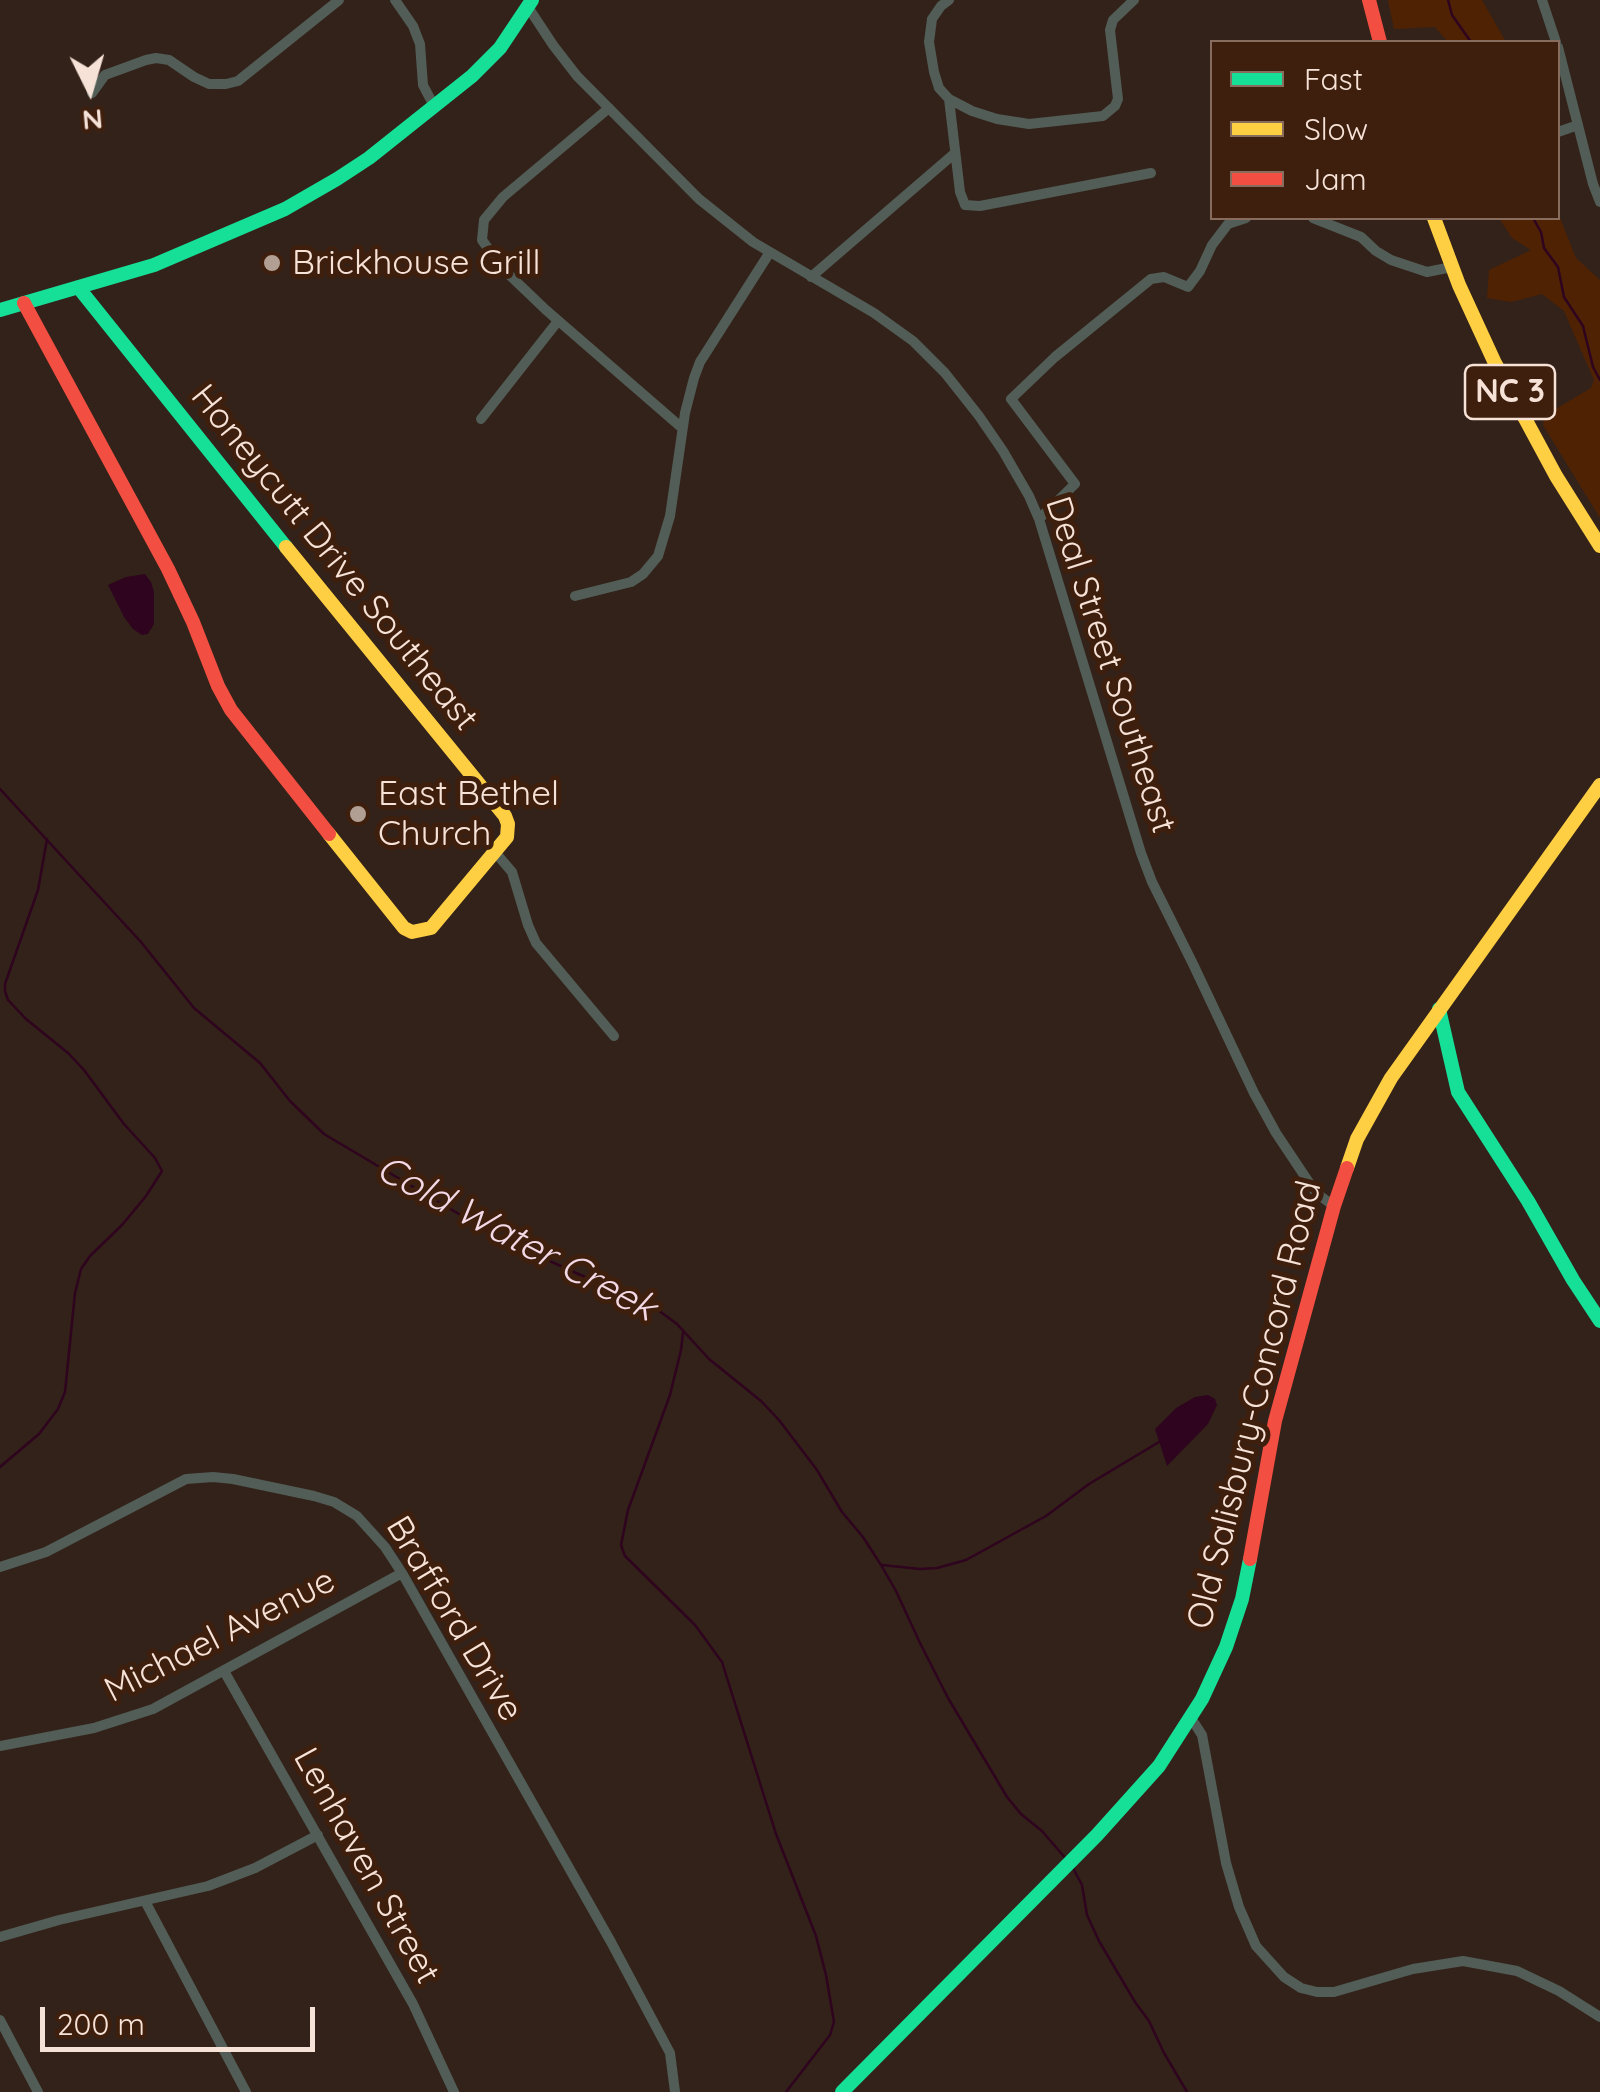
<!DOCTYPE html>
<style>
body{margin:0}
#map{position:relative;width:1600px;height:2092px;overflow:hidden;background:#332219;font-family:Quicksand,sans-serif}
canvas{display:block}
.legend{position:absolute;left:1210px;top:40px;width:350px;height:180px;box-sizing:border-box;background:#3e1f0e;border:2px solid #886d5e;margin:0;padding:12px 18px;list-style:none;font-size:30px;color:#f7e2d7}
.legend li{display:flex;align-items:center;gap:20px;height:50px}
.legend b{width:50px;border:2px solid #886d5e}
.north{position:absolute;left:40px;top:40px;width:100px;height:100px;-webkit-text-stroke:8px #3e1f0e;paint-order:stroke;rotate:175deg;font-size:28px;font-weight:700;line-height:40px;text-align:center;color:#f7e2d7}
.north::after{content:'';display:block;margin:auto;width:35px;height:45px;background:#f7e2d7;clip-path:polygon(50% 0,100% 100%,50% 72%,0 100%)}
.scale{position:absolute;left:40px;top:2007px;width:275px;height:45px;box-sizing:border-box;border:5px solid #f7e2d7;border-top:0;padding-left:12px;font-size:30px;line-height:35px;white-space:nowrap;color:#f7e2d7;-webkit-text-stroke:8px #3e1f0e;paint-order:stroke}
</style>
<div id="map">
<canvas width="1600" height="2092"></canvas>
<ul class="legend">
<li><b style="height:12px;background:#16e098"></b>Fast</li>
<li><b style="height:12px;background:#ffcf43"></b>Slow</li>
<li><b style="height:12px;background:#f24e42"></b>Jam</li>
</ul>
<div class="north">N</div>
<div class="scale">200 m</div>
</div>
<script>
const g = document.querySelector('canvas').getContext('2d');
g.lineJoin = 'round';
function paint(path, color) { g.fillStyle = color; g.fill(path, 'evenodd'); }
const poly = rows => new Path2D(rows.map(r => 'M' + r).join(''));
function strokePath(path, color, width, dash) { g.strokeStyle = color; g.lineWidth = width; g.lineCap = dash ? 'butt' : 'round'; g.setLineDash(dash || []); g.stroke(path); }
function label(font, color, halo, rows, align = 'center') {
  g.font = font + ' Quicksand,sans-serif'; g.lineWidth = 10; g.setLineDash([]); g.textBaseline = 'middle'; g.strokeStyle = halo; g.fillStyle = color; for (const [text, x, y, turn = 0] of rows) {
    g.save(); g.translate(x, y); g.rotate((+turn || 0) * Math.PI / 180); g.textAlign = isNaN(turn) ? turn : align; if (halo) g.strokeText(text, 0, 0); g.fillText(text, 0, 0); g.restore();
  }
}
const green = poly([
 [1388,0,1482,0,1506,42,1448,42,1435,27,1394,29],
 [1558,213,1576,258,1600,280,1600,518,1543,425,1544,416,1591,388,1594,380,1564,311,1542,294,1511,302,1487,298,1489,270,1531,250,1512,238,1499,218,1558,218]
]);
const water = poly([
 [145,574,151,582,154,592,154,624,148,634,142,635,133,629,124,617,108,585,126,577],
 [1208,1395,1215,1399,1217,1405,1208,1424,1167,1466,1155,1429,1176,1408,1195,1397]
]);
const stream = poly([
 [1448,0,1452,15,1471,42],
 [1533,218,1541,232,1544,248,1558,267,1564,297,1583,326,1593,367,1600,380],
 [0,789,141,942,194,1008,260,1063,290,1101,324,1134,501,1239,658,1310,677,1324,709,1359,761,1401,779,1420,817,1470,842,1512,863,1537,881,1565,896,1591,920,1643,948,1698,1007,1797,1021,1814,1042,1831,1067,1860],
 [683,1333,681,1350,670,1395,628,1510,621,1545,625,1556,695,1625,722,1662,776,1834,816,1936,826,1975,834,2022,830,2035,786,2092],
 [0,1467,39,1434,58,1409,65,1392,75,1293,81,1269,90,1256,122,1225,146,1196,162,1171,155,1158,124,1124,84,1070,68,1053,26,1019,8,1000,5,991,5,984,38,890,47,839],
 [882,1565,920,1569,937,1568,966,1560,1046,1516,1089,1484,1159,1442],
 [1072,1866,1082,1885,1087,1915,1099,1941,1135,2002,1149,2021,1164,2053,1187,2092]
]);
const street = poly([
 [395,0,413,26,420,44,423,85,434,106],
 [949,0,941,6,932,19,929,42,934,72,939,88,949,99,960,192,965,205,980,206,1151,173],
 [1542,0,1556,42],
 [528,7,553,45,577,76,699,199,753,242,874,313,913,341,945,373,979,416,1003,451,1029,496,1039,519,1141,853,1152,882,1193,964,1254,1093,1276,1133,1316,1193,1334,1206],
 [1558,47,1593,184,1600,202],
 [92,93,105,75,146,60,156,58,169,60,194,77,209,84,226,84,238,81,339,0],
 [949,99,972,111,997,119,1029,124,1103,116,1115,106,1118,99,1110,30,1113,20,1134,0],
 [609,108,503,197,484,220,482,240,502,268,546,310,682,428],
 [1558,132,1578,125],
 [1313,218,1361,237,1376,251,1391,260,1427,272,1452,267],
 [811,277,955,153],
 [481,419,558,321],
 [1039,519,1075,484,1011,399,1055,357,1151,279,1164,277,1188,287,1200,271,1212,245,1228,224,1246,218],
 [575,596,631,582,643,574,658,556,670,516,685,413,694,378,700,362,770,252],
 [495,852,512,872,528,925,536,943,614,1036],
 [0,1567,46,1552,186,1479,213,1477,233,1479,314,1496,334,1502,357,1516,385,1547,402,1573,611,1942,670,2053,675,2092],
 [224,1671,413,2004,454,2092],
 [1191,1718,1202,1735,1226,1863,1239,1907,1256,1946,1284,1977,1301,1988,1317,1992,1334,1992,1413,1969,1463,1961,1517,1971,1559,1991,1600,2017],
 [0,1746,94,1728,153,1709,402,1573],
 [145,1901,246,2092],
 [0,1937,59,1920,208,1886,255,1868,318,1835],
 [0,2020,38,2092]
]);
const fast = poly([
 [78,287,286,547],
 [0,310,154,265,285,209,337,179,369,158,472,76,500,48,532,0],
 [1439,1009,1458,1092,1528,1201,1573,1280,1600,1321],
 [842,2092,1097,1835,1159,1766,1202,1699,1226,1647,1242,1599,1250,1559]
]);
const slow = poly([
 [1434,218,1459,285,1494,361,1556,476,1600,546],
 [286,547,505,816,508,824,507,837,431,928,412,932,404,928,329,834],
 [1347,1168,1357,1139,1391,1078,1600,785]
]);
const jam = poly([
 [1369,0,1380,42],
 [24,303,168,569,193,622,218,686,231,710,329,834],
 [1250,1559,1275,1421,1334,1206,1347,1168]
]);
const markers = [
 [272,263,10,"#b29f94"],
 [358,814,10,"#b29f94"]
];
const shields = [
 [1510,392,90]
];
const shieldNames = [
 ["NC 3",1510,392]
];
const poiNames = [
 ["Brickhouse Grill",292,263],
 ["East Bethel",378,794],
 ["Church",378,834]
];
const streetNames = [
 ["Honeycutt Drive Southeast",334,558,51],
 ["Deal Street Southeast",1110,665,72],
 ["Old Salisbury-Concord Road",1255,1405,-76],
 ["Brafford Drive",454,1619,59],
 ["Michael Avenue",220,1636,-27],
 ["Lenhaven Street",366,1866,61]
];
const waterNames = [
 ["Cold Water Creek",516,1239,28]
];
paint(green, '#502204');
paint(water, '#2f041e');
strokePath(stream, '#2f041e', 2.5);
strokePath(street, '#515d56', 10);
strokePath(fast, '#16e098', 14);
strokePath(slow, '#ffcf43', 14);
strokePath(jam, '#f24e42', 14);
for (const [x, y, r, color] of markers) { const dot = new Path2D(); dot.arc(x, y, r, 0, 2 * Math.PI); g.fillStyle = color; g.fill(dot); strokePath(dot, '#3e1f0e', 4); }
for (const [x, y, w] of shields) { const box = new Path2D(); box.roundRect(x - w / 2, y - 27, w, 54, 8); g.fillStyle = '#3e1f0e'; g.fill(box); strokePath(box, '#f7e2d7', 2.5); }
label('bold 32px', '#f7e2d7', null, shieldNames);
label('35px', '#f7e2d7', '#3e1f0e', poiNames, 'left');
label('35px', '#f7e2d7', '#3e1f0e', streetNames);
label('italic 38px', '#f3d8e5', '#3e1f0e', waterNames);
</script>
